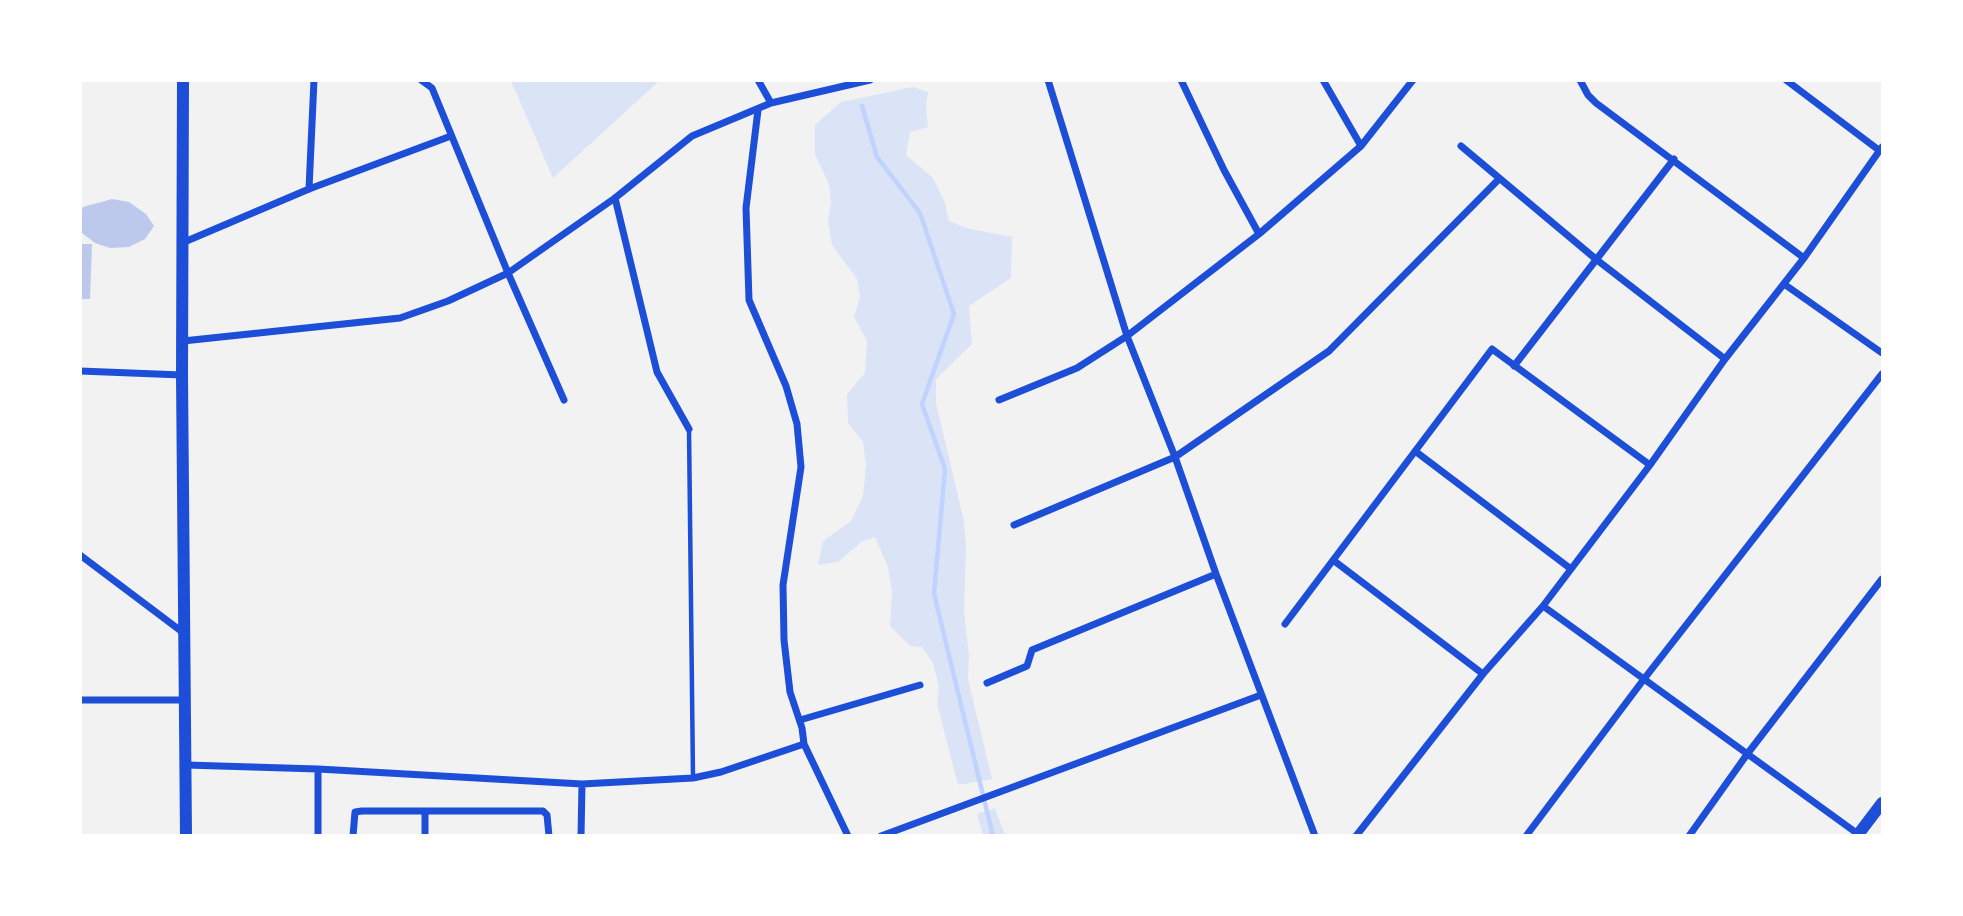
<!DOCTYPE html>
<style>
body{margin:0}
#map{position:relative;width:1963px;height:916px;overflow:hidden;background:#f2f2f2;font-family:Arial,sans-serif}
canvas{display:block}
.frame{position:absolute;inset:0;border:82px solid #fff;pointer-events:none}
</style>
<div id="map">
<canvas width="1963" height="916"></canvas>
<div class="frame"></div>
</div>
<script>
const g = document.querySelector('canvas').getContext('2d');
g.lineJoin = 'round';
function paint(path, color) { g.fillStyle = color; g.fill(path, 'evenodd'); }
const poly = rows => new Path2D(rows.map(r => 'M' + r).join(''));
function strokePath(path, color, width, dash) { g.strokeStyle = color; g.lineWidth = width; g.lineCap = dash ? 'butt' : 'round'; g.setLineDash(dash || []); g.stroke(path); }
const green = poly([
 [511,81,659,81,553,178],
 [913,87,928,92,926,107,928,127,910,132,906,155,933,178,945,203,949,221,966,228,1012,237,1011,278,969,306,972,344,936,379,936,403,964,521,966,547,964,612,969,656,968,679,992,779,958,785,937,704,939,686,933,663,922,647,910,646,890,626,892,592,888,567,875,537,861,542,838,562,818,565,823,541,851,521,863,496,866,466,863,442,848,423,847,394,865,373,867,341,854,317,860,297,857,279,832,245,828,223,831,202,829,184,815,155,815,125,841,102],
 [995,808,1005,835,983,835,977,814]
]);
const stream = poly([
 [862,106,877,157,920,213,954,314,922,404,945,469,934,594,993,836]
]);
const building = poly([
 [112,199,129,202,146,214,154,226,145,239,129,247,110,248,95,243,82,233,80,212,83,207],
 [80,244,92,244,90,299,80,299]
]);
const service = poly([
 [689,429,693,778]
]);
const minor = poly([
 [421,80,432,88,508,273,564,400],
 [758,80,771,103],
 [1048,80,1127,336,1175,457,1216,574,1315,836],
 [1181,80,1224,170,1259,234],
 [1323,80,1361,146],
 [1580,80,1588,95,1596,103,1804,258],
 [1786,80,1880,151],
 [758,110,746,208,749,300,786,386,797,424,801,467,783,585,784,640,790,692,802,728,804,744,848,836],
 [1461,146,1597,260,1725,359],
 [309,189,314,80],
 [615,198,657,372,689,429],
 [182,243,309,189,451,136],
 [1784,284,1882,353],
 [183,341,400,318,448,301,508,273,615,198,692,136,771,103,870,80],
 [1514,366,1674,159],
 [80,371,182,375],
 [999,400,1077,368,1127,336,1259,234,1361,146,1413,80],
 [1415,451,1571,569],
 [1014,525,1175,457,1329,351,1499,179],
 [80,555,185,634],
 [1333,560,1483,674],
 [1543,606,1858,834],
 [1285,624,1492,349,1650,465],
 [987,683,1027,666,1032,650,1216,574],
 [80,700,185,700],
 [800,720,920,685],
 [186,765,318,769,582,784,693,778,721,772,804,744],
 [425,812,425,836],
 [318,836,318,769],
 [353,836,355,812,362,811,543,811,547,815,549,836],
 [581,836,582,784],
 [881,836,1261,695],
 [1356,836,1483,674,1543,606,1650,465,1725,359,1804,258,1882,147],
 [1526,836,1644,679,1882,374],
 [1689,836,1748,753,1882,579]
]);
const tertiary = poly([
 [183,80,182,375,186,836]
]);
const secondary = poly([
 [1857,836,1882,803]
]);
paint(green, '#dbe4f7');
strokePath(stream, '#bfd3fe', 4.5);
paint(building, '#bdc9ec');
strokePath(service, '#1d4ed8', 4.5);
strokePath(minor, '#1d4ed8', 7);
strokePath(tertiary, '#1d4ed8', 12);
strokePath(secondary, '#1d4ed8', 12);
</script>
